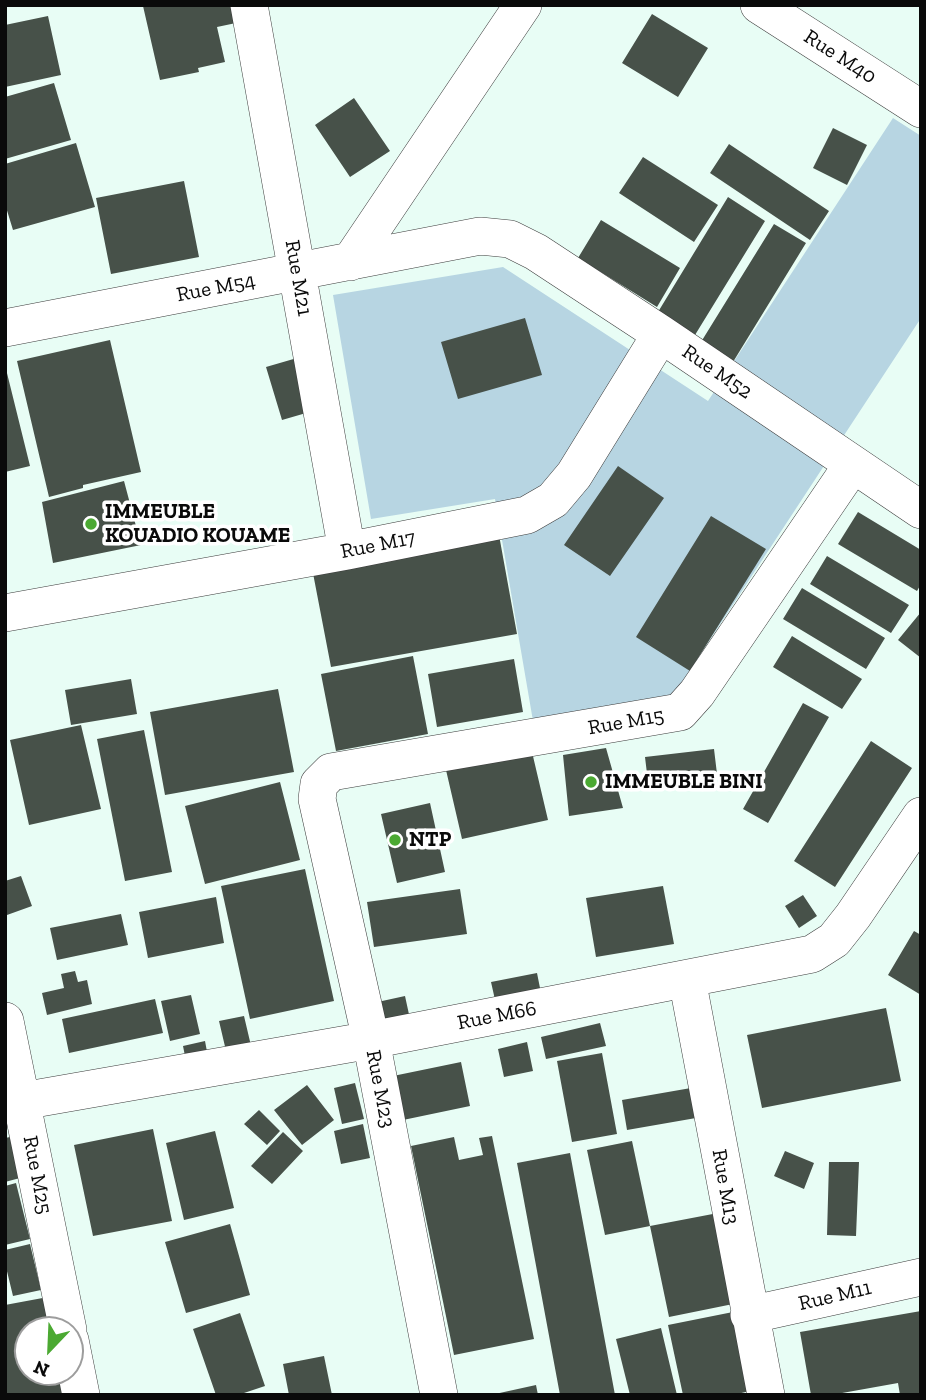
<!DOCTYPE html>
<style>
body{margin:0}
#map{position:relative;width:926px;height:1400px;overflow:hidden;background:#e8fdf5;font-family:"Zilla Slab",serif}
canvas{display:block}
.frame{position:absolute;inset:0;border:7px solid #0a0a0a;pointer-events:none}
.north{position:absolute;left:14px;top:1316px;width:70px;height:70px;box-sizing:border-box;background:#fff;border:2px solid #9d9d9d;border-radius:50%;rotate:203deg;font-size:19px;font-weight:700;line-height:28px;text-align:center;color:#0a0a0a}
.north::after{content:'';display:block;margin:auto;width:24px;height:32px;background:#4ba932;clip-path:polygon(50% 0,100% 100%,50% 72%,0 100%)}
</style>
<div id="map">
<canvas width="926" height="1400"></canvas>
<div class="frame"></div>
<div class="north">N</div>
</div>
<script>
const g = document.querySelector('canvas').getContext('2d');
g.lineJoin = 'round';
function paint(path, color) { g.fillStyle = color; g.fill(path, 'evenodd'); }
const poly = rows => new Path2D(rows.map(r => 'M' + r).join(''));
function strokePath(path, color, width, dash) { g.strokeStyle = color; g.lineWidth = width; g.lineCap = dash ? 'butt' : 'round'; g.setLineDash(dash || []); g.stroke(path); }
function label(font, color, halo, rows, align = 'center') {
  g.font = font + ' "Zilla Slab",serif'; g.lineWidth = 7; g.setLineDash([]); g.textBaseline = 'middle'; g.strokeStyle = halo; g.fillStyle = color; for (const [text, x, y, turn = 0] of rows) {
    g.save(); g.translate(x, y); g.rotate((+turn || 0) * Math.PI / 180); g.textAlign = isNaN(turn) ? turn : align; if (halo) g.strokeText(text, 0, 0); g.fillText(text, 0, 0); g.restore();
  }
}
const green = poly([
 [893,118,921,136,921,318,671,699,533,721,495,499,371,519,333,295,503,267,708,401]
]);
const building = poly([
 [233,5,236,23,217,27,225,62,198,68,199,72,160,80,143,6],
 [652,14,708,48,678,97,622,63],
 [48,16,61,75,5,87,5,25],
 [54,83,71,140,5,159,5,97],
 [354,98,390,151,350,177,315,125],
 [833,128,867,145,847,185,813,168],
 [76,143,95,207,13,230,5,204,5,164],
 [729,144,829,211,810,240,710,173],
 [643,157,718,205,694,242,619,193],
 [184,181,199,257,111,274,96,198],
 [728,197,765,221,695,335,658,312],
 [601,220,680,268,657,307,578,258],
 [774,224,806,243,733,362,701,342],
 [525,318,542,375,458,399,441,342],
 [110,340,141,472,83,485,83,488,49,497,17,361],
 [297,358,313,411,282,420,266,367],
 [5,365,30,466,5,472],
 [618,466,664,498,610,576,564,545],
 [124,481,141,545,53,563,42,502],
 [858,512,921,550,921,584,917,591,838,544],
 [711,516,766,549,690,671,636,637],
 [499,535,517,634,331,667,312,568],
 [827,556,909,605,891,633,810,584],
 [802,588,885,638,866,669,783,619],
 [921,612,921,658,898,640],
 [792,636,862,679,842,709,773,667],
 [413,656,428,734,336,751,321,674],
 [514,659,523,712,437,727,428,674],
 [131,679,137,714,71,725,65,690],
 [278,689,294,772,165,795,150,712],
 [803,703,829,717,768,823,743,809],
 [81,725,101,809,29,825,10,740],
 [144,730,172,872,125,881,97,739],
 [871,741,912,768,835,887,794,861],
 [606,748,623,808,569,816,563,755],
 [714,749,717,774,648,782,645,757],
 [532,752,548,820,462,839,446,770],
 [280,782,300,860,205,884,185,806],
 [430,803,445,872,397,883,381,814],
 [305,869,334,1001,250,1019,221,886],
 [21,876,32,906,7,915,5,881],
 [663,886,674,944,596,957,586,898],
 [460,889,467,934,374,947,367,902],
 [803,895,817,916,799,928,785,906],
 [216,897,224,943,148,958,139,912],
 [121,914,128,945,57,960,50,928],
 [914,931,921,935,921,995,888,975],
 [75,971,78,982,87,980,92,1004,47,1015,42,993,64,988,61,974],
 [537,973,543,1003,498,1013,491,982],
 [191,995,200,1034,170,1041,161,1001],
 [405,996,410,1019,378,1026,373,1003],
 [155,999,163,1033,69,1053,62,1019],
 [886,1008,901,1081,762,1108,747,1035],
 [244,1016,252,1050,227,1055,219,1021],
 [600,1023,606,1046,546,1059,541,1037],
 [205,1041,208,1057,186,1061,183,1046],
 [527,1042,533,1071,504,1077,498,1049],
 [602,1053,617,1134,572,1142,557,1061],
 [461,1062,470,1106,403,1120,393,1076],
 [355,1083,364,1119,342,1124,334,1088],
 [307,1085,334,1120,302,1145,274,1110],
 [691,1088,696,1118,627,1130,622,1100],
 [259,1110,280,1131,267,1145,244,1124],
 [363,1124,370,1158,341,1164,334,1131],
 [153,1129,172,1221,93,1236,74,1145],
 [215,1131,234,1208,184,1220,166,1143],
 [283,1132,303,1151,272,1184,251,1166],
 [492,1136,534,1339,454,1355,411,1146,454,1137,459,1160,483,1155,479,1138],
 [10,1137,20,1178,5,1182,5,1138],
 [632,1141,650,1226,605,1235,587,1150],
 [785,1151,814,1163,804,1189,774,1176],
 [570,1153,615,1395,560,1395,517,1163],
 [829,1162,859,1162,856,1236,827,1235],
 [16,1183,30,1239,5,1245,5,1186],
 [718,1213,738,1303,669,1317,650,1226],
 [230,1224,250,1295,186,1313,165,1242],
 [30,1244,41,1290,13,1296,5,1263,5,1250],
 [48,1297,54,1330,28,1330,28,1372,62,1372,66,1395,5,1395,5,1305],
 [921,1311,921,1395,900,1395,898,1383,831,1395,811,1395,800,1332],
 [733,1312,750,1391,733,1395,683,1395,668,1325],
 [240,1313,265,1386,238,1395,216,1395,193,1329],
 [661,1328,677,1395,630,1395,616,1339],
 [324,1356,332,1395,289,1395,283,1364],
 [536,1385,538,1395,496,1395,495,1394]
]);
const minor = poly([
 [249,5,347,551],
 [759,5,921,109],
 [350,262,523,5],
 [5,328,480,236,510,239,536,252,661,334,921,510],
 [5,613,347,551,527,515,553,500,574,475,661,334],
 [687,979,766,1395],
 [5,1021,68,1330],
 [5,1104,371,1040,812,954,834,940,853,916,921,816],
 [749,1315,921,1277],
 [70,1340,81,1395],
 [439,1395,371,1040,317,799,319,784,331,772,680,712,697,693,853,464]
]);
const markers = [
 [91,524,7,"#4ba932"],
 [591,782,7,"#4ba932"],
 [395,840,7,"#4ba932"]
];
const streetNames = [
 ["Rue M40",840,57,33],
 ["Rue M21",298,278,80],
 ["Rue M54",216,288,-11],
 ["Rue M52",717,372,34],
 ["Rue M17",378,545,-11],
 ["Rue M15",626,722,-10],
 ["Rue M66",497,1016,-11],
 ["Rue M23",380,1089,79],
 ["Rue M25",37,1175,79],
 ["Rue M13",725,1187,80],
 ["Rue M11",835,1296,-13]
];
const poiNames = [
 ["IMMEUBLE",105,512],
 ["KOUADIO KOUAME",105,536],
 ["IMMEUBLE BINI",605,782],
 ["NTP",409,840]
];
paint(green, '#b7d5e2');
paint(building, '#475149');
strokePath(minor, '#3d3d3d', 38);
strokePath(minor, '#fff', 37);
for (const [x, y, r, color] of markers) { const dot = new Path2D(); dot.arc(x, y, r, 0, 2 * Math.PI); g.fillStyle = color; g.fill(dot); strokePath(dot, '#fff', 2.5); }
label('21px', '#0a0a0a', '#fff', streetNames);
label('bold 21px', '#0a0a0a', '#fff', poiNames, 'left');
</script>
